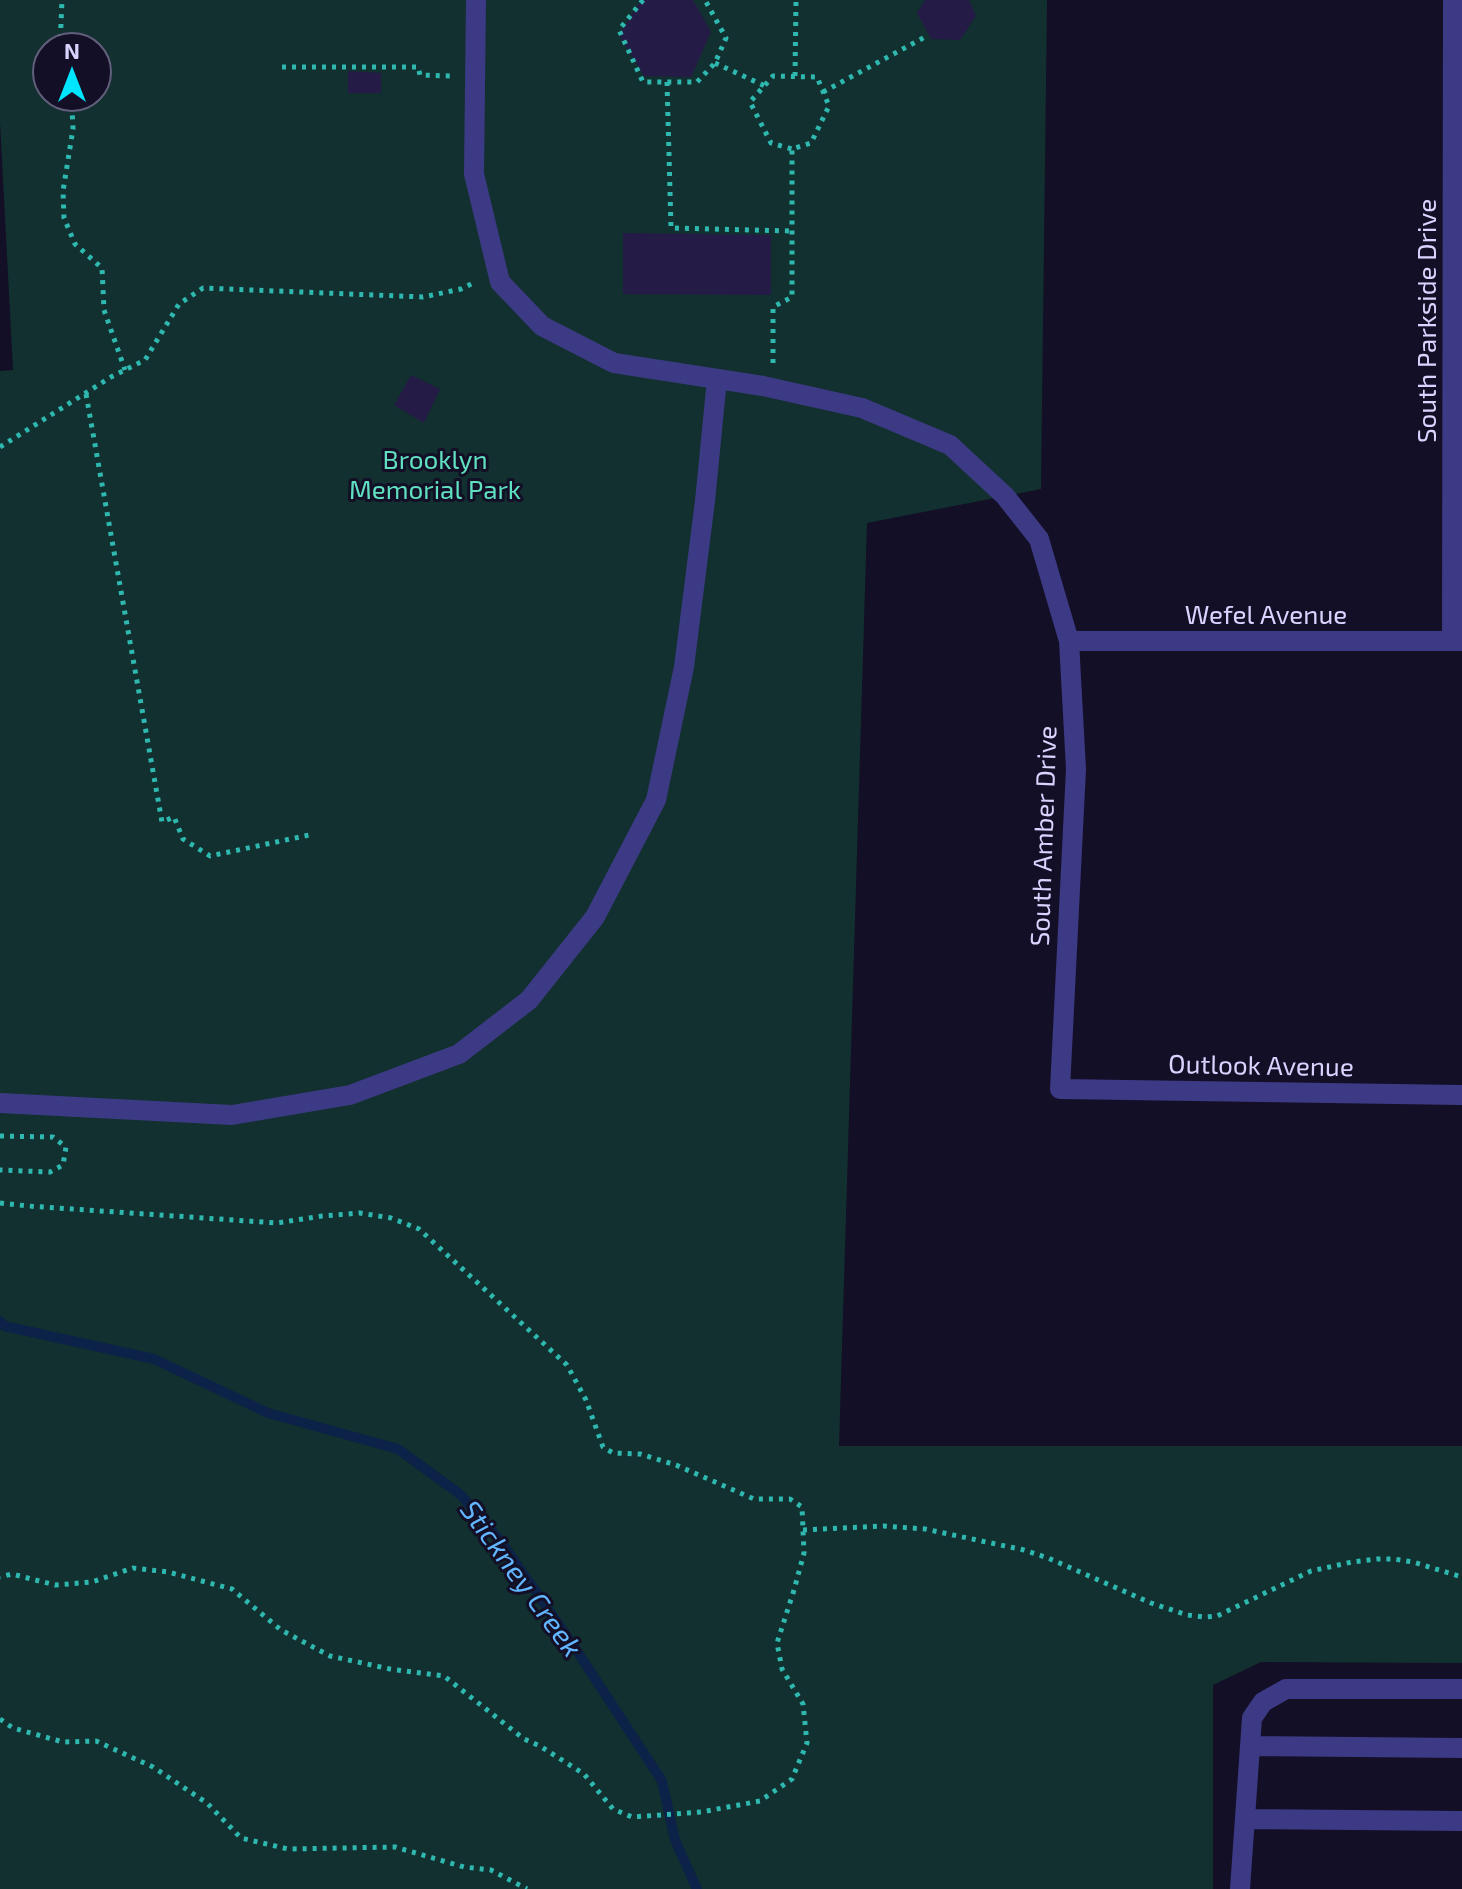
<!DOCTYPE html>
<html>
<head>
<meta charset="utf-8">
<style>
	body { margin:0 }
	#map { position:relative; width:1462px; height:1889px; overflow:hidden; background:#130f26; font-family:"Exo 2",sans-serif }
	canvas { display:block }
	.north { position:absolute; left:32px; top:32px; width:80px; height:80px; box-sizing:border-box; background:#130f26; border:2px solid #625e7d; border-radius:50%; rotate:0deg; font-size:22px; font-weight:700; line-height:32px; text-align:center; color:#d9d4ff }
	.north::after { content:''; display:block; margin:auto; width:28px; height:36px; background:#00e5ff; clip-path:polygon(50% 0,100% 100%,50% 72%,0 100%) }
</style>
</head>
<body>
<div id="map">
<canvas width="1462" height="1889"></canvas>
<div class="north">N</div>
</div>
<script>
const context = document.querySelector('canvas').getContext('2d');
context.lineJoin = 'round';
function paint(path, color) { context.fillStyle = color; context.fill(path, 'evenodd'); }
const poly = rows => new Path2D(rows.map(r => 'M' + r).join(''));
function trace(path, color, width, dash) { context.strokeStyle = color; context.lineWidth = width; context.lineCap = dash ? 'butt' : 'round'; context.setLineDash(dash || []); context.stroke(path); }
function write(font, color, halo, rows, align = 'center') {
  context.font = font + ' "Exo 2",sans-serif'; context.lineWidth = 6; context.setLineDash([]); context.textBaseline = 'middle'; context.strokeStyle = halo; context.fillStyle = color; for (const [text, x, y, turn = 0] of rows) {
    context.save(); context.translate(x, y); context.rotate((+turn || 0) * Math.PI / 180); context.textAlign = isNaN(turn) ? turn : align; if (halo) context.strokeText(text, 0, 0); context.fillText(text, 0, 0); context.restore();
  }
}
paint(poly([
	[0,0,1047,0,1041,489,867,523,839,1446,1462,1446,1462,1663,1261,1662,1213,1685,1213,1889,0,1889,0,371,13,370,0,122],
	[48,48,96,48,96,96,48,96]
]), '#12302f');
trace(poly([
	[0,1321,4,1326,154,1359,268,1413,398,1449,461,1495,502,1543,573,1645,662,1781,675,1840,697,1889]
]), '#0c2248', 10);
paint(poly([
	[641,0,693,0,711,32,691,77,644,76,619,35],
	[925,0,969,0,976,16,960,40,931,39,917,13],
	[348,71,381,73,381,93,348,93],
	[623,233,771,235,771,295,623,294],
	[411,375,440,389,424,423,394,405]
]), '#241b47');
trace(poly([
	[643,0,619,30,643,82,697,82,715,63,726,38,705,0],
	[60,48,62,0],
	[715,63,765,86],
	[282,67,418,67,420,75,450,76],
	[795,76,796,0],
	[667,82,671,228,792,231],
	[823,92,925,37],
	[68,96,72,108,73,129,63,191,64,218,75,244,102,268,104,310,125,370],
	[773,363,773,307,792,297,792,149,811,143,829,106,817,77,773,76,750,102,771,143,792,149],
	[86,394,162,822,174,817,183,839,210,856,314,834],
	[0,447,111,377,145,360,179,304,203,288,423,297,461,289,475,282],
	[0,1136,53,1137,66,1147,63,1165,50,1172,0,1170],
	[0,1203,28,1206,277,1223,322,1216,360,1213,391,1218,419,1229,567,1365,586,1400,603,1447,613,1453,640,1454,676,1465,754,1499,790,1499,802,1507,804,1553,794,1590,777,1643,782,1669,803,1704,807,1743,792,1779,760,1801,701,1812,632,1817,613,1809,584,1774,540,1746,524,1739,444,1676,390,1669,330,1656,281,1630,232,1589,168,1572,133,1568,92,1582,55,1585,12,1574,0,1577],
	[803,1530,884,1526,925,1529,1024,1550,1048,1558,1151,1603,1187,1615,1204,1617,1217,1616,1311,1571,1352,1562,1377,1559,1394,1559,1413,1562,1462,1577],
	[0,1719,13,1728,63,1742,96,1741,153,1767,207,1803,241,1838,288,1849,395,1847,464,1867,491,1870,527,1889]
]), '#2fb8b0', 5, [4, 6]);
trace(poly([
	[476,0,474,174,500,282,542,326,614,363,763,386,862,408,950,445,1005,496,1039,539,1069,641,1076,769,1060,1089,1462,1095],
	[1069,641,1462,641],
	[1452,641,1453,0],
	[0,1103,232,1115,350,1095,459,1054,529,1000,595,917,656,800,684,667,705,501,717,379],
	[1250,1746,1462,1748],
	[1245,1819,1462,1821],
	[1240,1889,1252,1718,1263,1702,1286,1689,1462,1689]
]), '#3d3a85', 20);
write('26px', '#d9d4ff', '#130f26', [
	["South Parkside Drive",1427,321,-90],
	["Wefel Avenue",1266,615],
	["South Amber Drive",1044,836,-88],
	["Outlook Avenue",1261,1066,1]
]);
write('26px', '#5fe0c0', '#130f26', [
	["Brooklyn",435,460],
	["Memorial Park",435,490]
]);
write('italic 28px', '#62b6ff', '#130f26', [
	["Stickney Creek",521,1579,54]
]);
</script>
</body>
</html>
